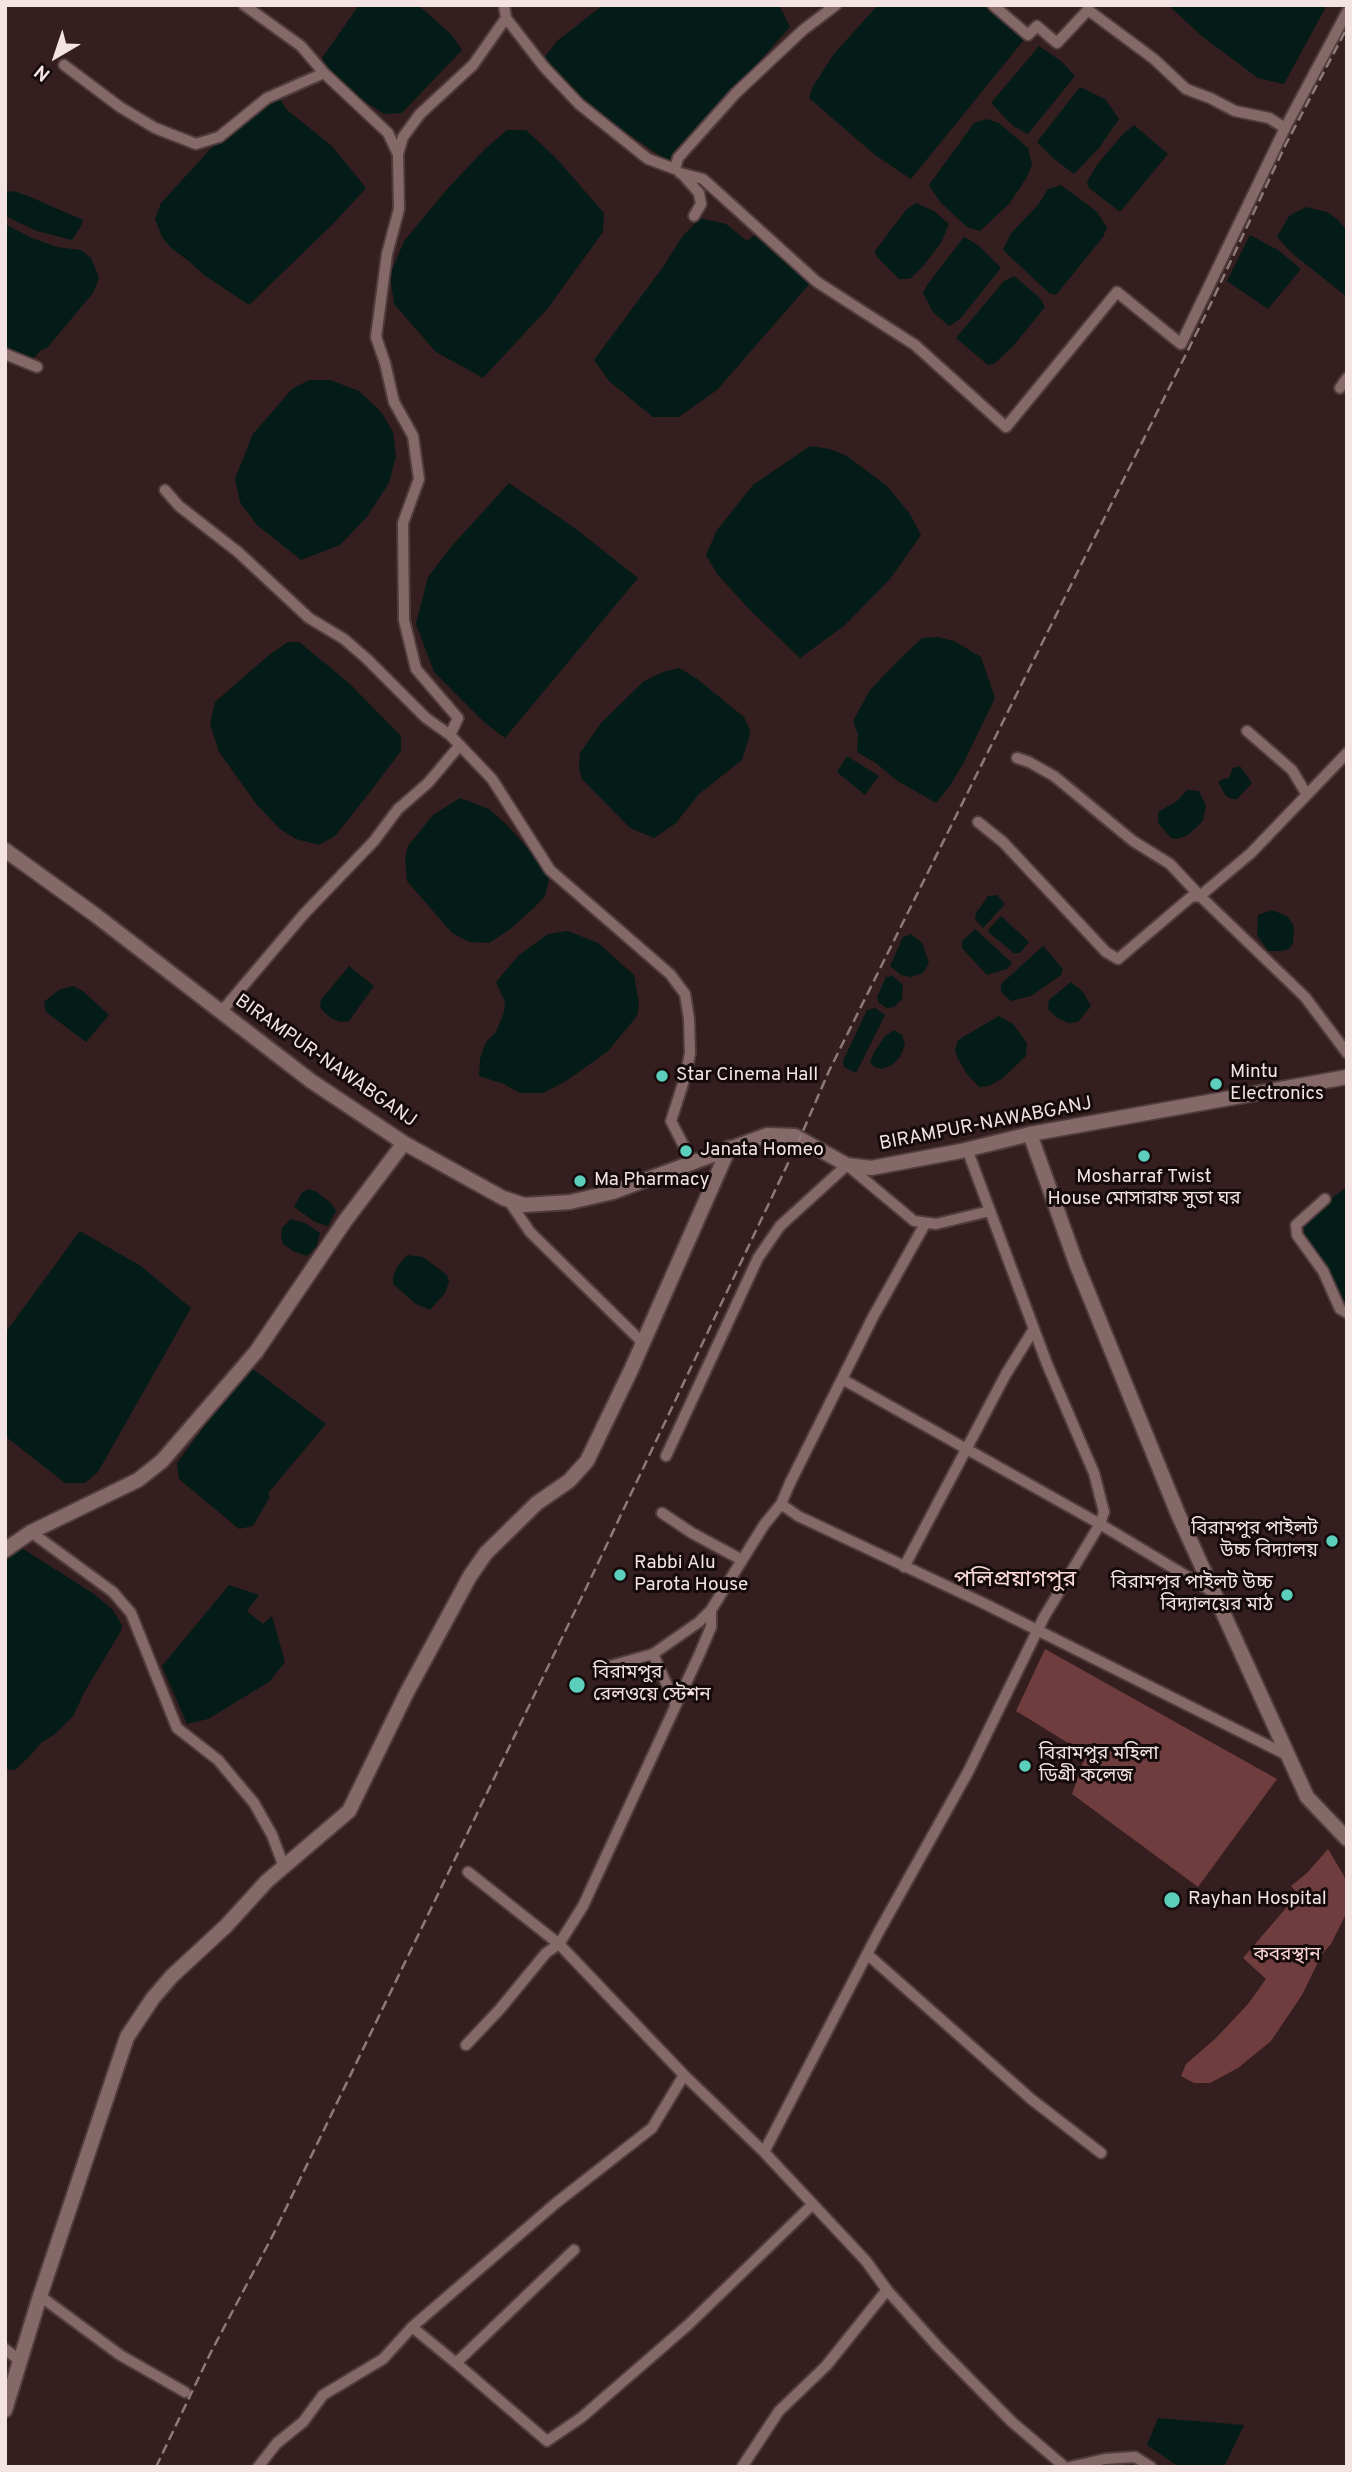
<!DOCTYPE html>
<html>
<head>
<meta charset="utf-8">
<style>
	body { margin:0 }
	#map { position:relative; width:1352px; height:2472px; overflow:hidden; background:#351e1f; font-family:Overpass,sans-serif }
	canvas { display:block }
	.frame { position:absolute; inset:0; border:7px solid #f3e3e3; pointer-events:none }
	.north { position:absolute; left:21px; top:21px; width:70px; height:70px; -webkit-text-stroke:5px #160b0b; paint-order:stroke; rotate:219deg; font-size:19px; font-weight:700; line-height:28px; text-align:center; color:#f3e3e3 }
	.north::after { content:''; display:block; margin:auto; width:24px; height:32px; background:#f3e3e3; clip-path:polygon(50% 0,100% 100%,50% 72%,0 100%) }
</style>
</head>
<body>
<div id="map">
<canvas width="1352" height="2472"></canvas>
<div class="frame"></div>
<div class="north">N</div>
</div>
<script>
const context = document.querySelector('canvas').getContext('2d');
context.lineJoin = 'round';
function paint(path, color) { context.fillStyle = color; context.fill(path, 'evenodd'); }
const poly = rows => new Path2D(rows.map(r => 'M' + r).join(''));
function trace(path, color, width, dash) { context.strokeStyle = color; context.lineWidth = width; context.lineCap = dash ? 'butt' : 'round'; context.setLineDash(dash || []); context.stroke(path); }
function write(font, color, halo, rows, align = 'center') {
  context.font = font + ' Overpass,"Noto Sans Bengali",sans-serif'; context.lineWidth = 6; context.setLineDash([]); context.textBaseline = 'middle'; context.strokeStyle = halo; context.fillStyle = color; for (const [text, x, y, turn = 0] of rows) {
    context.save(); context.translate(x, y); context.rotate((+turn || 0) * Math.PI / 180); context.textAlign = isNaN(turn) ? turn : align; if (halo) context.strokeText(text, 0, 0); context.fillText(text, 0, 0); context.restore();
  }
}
paint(poly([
	[1045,1649,1277,1779,1198,1887,1072,1794,1086,1754,1016,1711],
	[1328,1849,1344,1876,1347,1885,1346,1914,1331,1944,1322,1954,1302,1995,1271,2041,1238,2068,1210,2083,1194,2083,1181,2076,1186,2064,1216,2038,1248,2004,1266,1979,1243,1958,1298,1894,1291,1886,1307,1873]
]), '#6f3d3e');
paint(poly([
	[359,5,418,5,451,34,462,50,402,113,384,114,348,90,331,75,322,58],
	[603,5,779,5,790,27,669,162,592,109,553,72,544,58,557,41],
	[878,5,988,5,1018,32,1023,41,911,179,875,155,809,98,812,88,833,55],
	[1168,5,1327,5,1284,84,1258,78,1203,37],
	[1039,46,1061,61,1075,76,1028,134,1013,126,991,103],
	[1080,87,1105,99,1119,119,1099,148,1074,174,1054,159,1037,142],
	[280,99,287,110,332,146,366,188,334,223,249,305,204,275,190,262,171,248,162,237,155,219,161,203,216,143,267,105],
	[987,119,999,123,1028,148,1032,165,1027,177,1009,204,980,231,967,227,940,202,929,185,974,123],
	[1134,125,1168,154,1120,212,1089,188,1087,182,1096,166,1123,134],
	[507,130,526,130,557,159,604,213,603,232,548,308,483,378,436,352,394,304,390,275,404,241,449,187,485,149],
	[1061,185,1096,211,1107,227,1103,237,1056,295,1049,293,1003,250,1011,233,1038,205,1048,189],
	[5,191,17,192,35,199,83,220,81,226,72,240,37,231,5,216],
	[916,203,934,211,949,224,941,243,924,265,910,279,899,279,876,256,875,251,906,210],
	[1306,207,1327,212,1337,219,1347,230,1347,297,1293,254,1277,237,1289,216],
	[700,218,726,224,747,241,756,234,812,281,717,390,679,417,653,417,609,381,594,360,663,267,682,237],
	[5,224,32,238,57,247,81,250,91,258,99,278,93,293,47,348,41,350,35,357,27,359,5,350],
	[1250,235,1278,250,1301,269,1268,309,1227,281],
	[964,237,978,245,1001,268,960,319,949,326,933,312,923,293,927,285],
	[1014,276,1040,298,1045,307,1014,345,994,364,988,365,956,338,1004,281],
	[309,380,330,380,359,391,382,413,393,432,396,456,389,483,366,518,340,545,301,560,257,525,240,502,235,479,253,434,292,389],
	[810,446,830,449,847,456,887,486,910,514,921,535,890,579,844,626,800,658,750,610,717,574,706,555,717,530,753,485],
	[509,483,576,529,638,578,505,738,485,723,434,672,416,624,428,577,451,547],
	[937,637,954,641,981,657,995,698,963,764,949,787,936,803,896,780,876,763,857,752,858,734,853,721,870,690,898,661,922,638],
	[288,642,299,642,321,660,349,683,401,736,401,751,370,792,335,836,319,845,296,839,280,829,257,805,219,752,210,724,215,702,269,655],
	[679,668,696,678,744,717,749,728,750,735,742,760,699,794,676,823,654,838,630,828,582,779,579,768,580,753,601,723,644,681,663,672],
	[847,756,879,776,865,795,837,772],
	[1240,766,1252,783,1237,799,1232,799,1226,796,1218,782,1223,779,1229,778,1233,768],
	[1187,790,1199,791,1206,806,1203,821,1188,835,1178,839,1171,838,1158,823,1158,812,1177,801],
	[460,798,489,809,506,824,540,862,549,879,545,896,534,908,509,930,489,943,469,942,452,933,407,881,405,859,408,846,433,815],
	[997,895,1005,904,983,928,975,919,976,913,988,896],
	[1272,910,1287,916,1293,924,1294,931,1293,943,1289,949,1282,951,1268,951,1257,935,1258,915],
	[1001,916,1029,942,1020,953,1014,953,988,932,989,929],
	[975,929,1012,963,1007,969,987,975,962,948,962,941],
	[568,931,598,943,634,975,639,1004,637,1016,608,1051,566,1081,543,1093,520,1093,504,1084,479,1076,480,1059,486,1042,496,1032,504,1012,505,1002,496,982,519,955,548,934],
	[911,934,922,943,929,963,923,973,911,977,901,975,890,966,903,937],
	[1043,946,1063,969,1061,975,1031,996,1011,1001,1001,992,1001,984],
	[349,966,374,986,349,1021,340,1022,331,1018,324,1012,320,1007,321,1000],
	[893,976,903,985,902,999,894,1007,887,1008,879,1003,877,997,886,977],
	[1071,982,1083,992,1091,1006,1078,1022,1068,1023,1056,1017,1048,1009,1049,1000],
	[73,986,83,991,109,1015,86,1042,46,1012,44,1005,45,1001,59,990],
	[875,1008,885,1015,856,1073,844,1067,843,1061,867,1010],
	[999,1016,1013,1024,1027,1043,1026,1056,1003,1078,989,1086,979,1087,967,1074,958,1059,955,1050,958,1040],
	[894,1030,902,1035,905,1045,900,1057,892,1065,882,1069,874,1067,870,1062,873,1054,885,1036],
	[1347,1187,1347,1309,1346,1310,1298,1229,1311,1213],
	[309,1189,317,1192,332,1204,336,1211,328,1226,315,1222,294,1207,302,1192],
	[291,1219,305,1223,320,1233,317,1246,307,1256,293,1251,283,1244,281,1238,282,1228],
	[80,1231,141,1266,191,1308,98,1472,85,1483,65,1483,5,1436,5,1333],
	[407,1255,423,1257,447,1275,449,1282,445,1293,430,1310,416,1304,393,1284,393,1277,397,1267],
	[249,1366,326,1424,269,1492,269,1498,253,1526,239,1529,179,1479,177,1463],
	[20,1547,94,1594,113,1610,122,1625,121,1631,85,1691,73,1716,55,1734,41,1743,30,1756,15,1770,5,1769,5,1558],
	[229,1585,259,1595,247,1611,263,1624,272,1616,285,1662,269,1682,208,1719,187,1724,162,1666],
	[1158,2418,1244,2425,1224,2467,1179,2467,1147,2445]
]), '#041c18');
const street = poly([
	[244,5,301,46,324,73],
	[504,5,506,18,544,67,579,104,648,159,675,169,678,158,736,93,803,30,836,5],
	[993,5,1028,35,1037,26,1057,43,1088,10,1154,59,1186,89,1210,98,1235,111,1269,118,1285,128],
	[64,65,120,107,155,128,196,144,219,137,267,98,324,73,388,133,398,154,399,209,387,254,376,337,385,363,394,402,413,436,419,479,403,523,404,620,416,669,458,718,450,735],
	[398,154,403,137,420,114,473,65,506,18],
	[680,173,703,179,817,282,915,345,1006,427,1117,292,1181,344,1285,128,1347,12],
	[683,175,699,193,701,204,694,216],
	[5,354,37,367],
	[1340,388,1347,378],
	[165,490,179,506,238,552,309,618,344,639,367,659,426,718,450,735,492,779,550,870,670,974,685,994,689,1019,690,1053,686,1074,671,1121,692,1162],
	[1247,731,1292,770,1304,790,1309,793],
	[1347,753,1251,853,1200,896,1305,997,1347,1053],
	[1017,758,1029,762,1054,776,1133,841,1170,864,1200,896],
	[978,822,1003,842,1106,952,1118,959,1191,897,1200,896],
	[221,1012,304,914,374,841,398,809,428,783,460,745],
	[1325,1199,1296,1225,1297,1235,1323,1271,1340,1309,1347,1313],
	[509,1201,530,1232,643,1343],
	[842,1379,1100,1524,1213,1592],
	[666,1456,758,1258,780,1226,847,1165,914,1221,936,1224,990,1211],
	[781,1504,798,1516,983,1603,1289,1756],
	[662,1513,692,1533,742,1560],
	[31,1532,113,1592,131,1613,177,1728,218,1760,254,1803,272,1835,284,1867],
	[904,1567,1006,1374,1034,1329],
	[653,1654,675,1703],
	[610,1666,653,1654,699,1622,711,1610,764,1525,781,1504,790,1483,873,1317,925,1224],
	[468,1872,559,1944,684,2075,764,2152,866,2261,887,2290,938,2347,1012,2422,1065,2467],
	[867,1954,1031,2099,1101,2153],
	[466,2045,500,2009,546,1953,559,1944,583,1906,700,1653,711,1627,711,1610],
	[764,2152,877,1935,968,1772,1044,1617,1100,1524,1104,1512,1094,1473,1047,1364,967,1149],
	[40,2296,120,2355,185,2392],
	[412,2327,556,2203,652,2128,684,2075],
	[5,2349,19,2360],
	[456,2363,547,2441,582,2417,688,2325,813,2204],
	[258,2467,277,2443,303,2422,323,2395,383,2359,412,2327,456,2363,574,2250],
	[742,2467,779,2411,826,2366,887,2290],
	[1070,2467,1105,2459,1135,2457,1151,2467]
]);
const secondary = poly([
	[5,850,94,914,311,1081,404,1143,503,1198,524,1205,570,1202,613,1192,767,1135,795,1136,847,1165,871,1168,961,1151,1030,1134,1347,1077],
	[1030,1134,1076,1263,1178,1514,1307,1797,1347,1839],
	[5,1550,31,1532,138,1480,162,1461,256,1352,345,1221,404,1143],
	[5,2410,40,2296,127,2037,153,1998,172,1976,226,1926,267,1881,349,1811,406,1694,470,1576,486,1553,537,1503,569,1481,587,1461,631,1370,729,1148]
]);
trace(street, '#503c3d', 14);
trace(secondary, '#503c3d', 18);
trace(street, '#856969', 10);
trace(secondary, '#856969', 14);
trace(poly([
	[156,2467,211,2352,274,2233,590,1580,800,1138,829,1071,1204,318,1286,144,1347,28]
]), '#8d797a', 2.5, [10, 5]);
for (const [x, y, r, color] of [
	[662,1076,7,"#5bcebc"],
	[1216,1084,7,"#5bcebc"],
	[686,1151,7,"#5bcebc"],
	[1144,1156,7,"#5bcebc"],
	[580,1181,7,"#5bcebc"],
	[1332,1541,7,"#5bcebc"],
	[620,1575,7,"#5bcebc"],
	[1287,1595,7,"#5bcebc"],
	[577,1685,9,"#5bcebc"],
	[1025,1766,7,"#5bcebc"],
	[1172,1900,9,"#5bcebc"]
]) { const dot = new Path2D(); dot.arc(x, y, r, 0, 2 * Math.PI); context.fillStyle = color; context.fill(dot); trace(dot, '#160b0b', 2.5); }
write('19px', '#f3e3e3', '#160b0b', [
	["BIRAMPUR-NAWABGANJ",325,1062,35],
	["BIRAMPUR-NAWABGANJ",986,1125,-11]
]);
write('19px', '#f3e3e3', '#160b0b', [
	["Mintu",1230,1073],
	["Electronics",1230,1095],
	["Star Cinema Hall",676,1076],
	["Janata Homeo",700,1151],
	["Mosharraf Twist",1144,1178,"center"],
	["House মোসারাফ সুতা ঘর",1144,1200,"center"],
	["Ma Pharmacy",594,1181],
	["বিরামপুর পাইলট",1318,1530,"right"],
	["উচ্চ বিদ্যালয়",1318,1552,"right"],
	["Rabbi Alu",634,1564],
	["Parota House",634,1586],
	["বিরামপুর পাইলট উচ্চ",1273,1584,"right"],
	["বিদ্যালয়ের মাঠ",1273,1606,"right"],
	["বিরামপুর",593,1674],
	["রেলওয়ে স্টেশন",593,1696],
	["বিরামপুর মহিলা",1039,1755],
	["ডিগ্রী কলেজ",1039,1777],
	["Rayhan Hospital",1188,1900]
], 'left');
write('19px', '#fdd7d6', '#160b0b', [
	["কবরস্থান",1287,1956]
]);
write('23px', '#fad9d9', '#160b0b', [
	["পলিপ্রয়াগপুর",1015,1581]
]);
</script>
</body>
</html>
